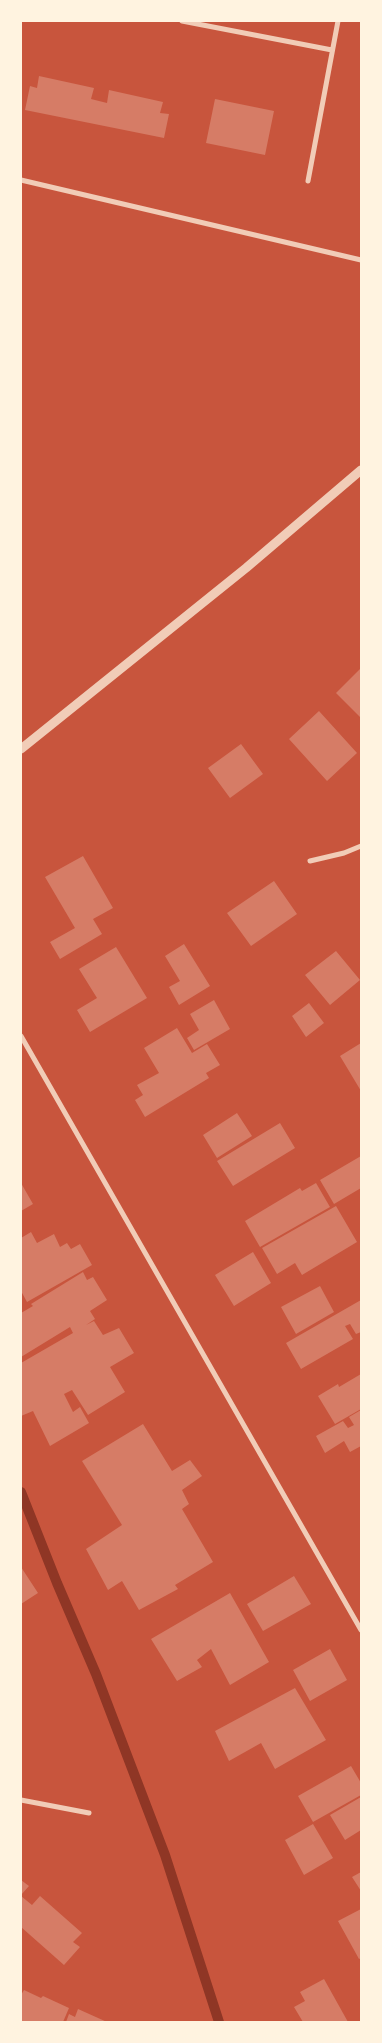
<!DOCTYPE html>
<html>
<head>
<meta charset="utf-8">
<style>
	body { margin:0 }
	#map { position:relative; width:382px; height:2043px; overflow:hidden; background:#c8553d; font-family:Karla,sans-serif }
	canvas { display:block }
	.frame { position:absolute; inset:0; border:22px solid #fff3e0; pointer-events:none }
</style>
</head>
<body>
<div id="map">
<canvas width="382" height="2043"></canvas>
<div class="frame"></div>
</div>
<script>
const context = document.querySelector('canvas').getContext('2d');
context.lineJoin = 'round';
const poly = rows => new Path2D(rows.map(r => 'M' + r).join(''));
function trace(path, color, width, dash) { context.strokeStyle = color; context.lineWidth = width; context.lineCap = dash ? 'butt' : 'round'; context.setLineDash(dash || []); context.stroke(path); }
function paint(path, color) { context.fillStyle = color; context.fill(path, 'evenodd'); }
trace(poly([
	[21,1492,57,1583,96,1674,165,1855,219,2022]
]), '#8f3625', 10);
paint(poly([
	[39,76,94,88,91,99,107,103,109,90,163,102,160,113,169,114,164,138,25,110,30,86,37,88],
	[215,99,274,111,265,155,206,143],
	[361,668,361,718,336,693],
	[319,711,357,753,327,781,289,739],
	[241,744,263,774,230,798,208,768],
	[83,856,113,908,93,919,102,934,60,959,50,942,75,928,45,877],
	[274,881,297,914,251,946,227,913],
	[184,944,210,986,179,1005,169,987,180,981,165,956],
	[116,947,147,998,90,1032,77,1010,97,998,79,969],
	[336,951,360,980,330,1005,305,975],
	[214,1000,230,1029,194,1050,187,1038,199,1030,190,1014],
	[309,1003,324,1023,306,1037,292,1016],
	[177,1028,192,1053,207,1044,220,1065,206,1073,209,1078,145,1117,135,1100,143,1095,137,1085,159,1073,144,1048],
	[361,1043,361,1091,340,1056],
	[237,1113,252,1136,217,1158,203,1135],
	[280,1123,295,1148,233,1186,217,1161],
	[361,1156,361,1188,334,1204,320,1180],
	[21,1183,33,1204,21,1211],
	[316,1183,330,1207,260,1247,245,1221,300,1188,302,1191],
	[336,1206,357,1242,302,1275,295,1263,277,1274,262,1248],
	[31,1232,37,1243,54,1234,60,1247,67,1243,71,1249,80,1244,92,1265,27,1302,21,1291,21,1238],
	[253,1252,271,1283,234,1306,215,1275],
	[83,1272,87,1280,93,1277,107,1300,90,1311,95,1319,86,1325,94,1321,103,1335,119,1328,134,1353,110,1367,125,1392,88,1415,72,1390,64,1394,73,1412,80,1407,89,1423,50,1446,33,1411,21,1416,21,1363,73,1333,70,1327,21,1357,21,1313,33,1306,31,1304],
	[320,1286,334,1312,296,1334,281,1307],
	[361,1300,361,1332,356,1334,350,1324,345,1326,353,1339,301,1369,286,1343],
	[361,1374,361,1409,335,1424,318,1396,338,1384,339,1387],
	[361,1410,361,1446,350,1452,344,1441,325,1453,316,1436,343,1421,348,1428,354,1425,349,1417],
	[143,1424,172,1471,190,1460,202,1476,182,1490,189,1504,182,1509,213,1562,175,1585,178,1589,139,1610,122,1581,108,1590,86,1549,122,1525,82,1461],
	[21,1567,38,1593,21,1604],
	[294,1576,311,1604,263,1631,247,1604],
	[230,1593,269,1662,230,1685,211,1649,197,1660,202,1667,177,1681,151,1639],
	[330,1649,347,1680,310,1701,293,1670],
	[295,1688,326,1740,275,1769,261,1743,229,1761,215,1731],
	[351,1766,361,1783,361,1795,313,1822,298,1796],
	[361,1797,361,1830,345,1840,330,1815],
	[313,1824,333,1858,304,1875,285,1840],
	[361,1872,361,1891,352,1877],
	[21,1880,29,1886,21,1895],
	[21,1896,32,1905,40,1896,82,1933,73,1942,80,1947,64,1965,21,1927],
	[361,1909,361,1958,359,1959,338,1921],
	[324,1979,348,2022,303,2022,294,2007,305,2001,300,1992],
	[24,1990,41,1998,43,1996,69,2008,63,2022,21,2022,21,1995],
	[78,2009,107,2022,66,2022,69,2014,75,2017]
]), '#d67c66');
trace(poly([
	[182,21,332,50],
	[21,180,361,260],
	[308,181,338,21],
	[310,861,344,853,361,846],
	[21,1036,361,1630],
	[21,1800,89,1813]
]), '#f1ccb7', 5);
trace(poly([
	[21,749,246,568,361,470]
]), '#f1ccb7', 9);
</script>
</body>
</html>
